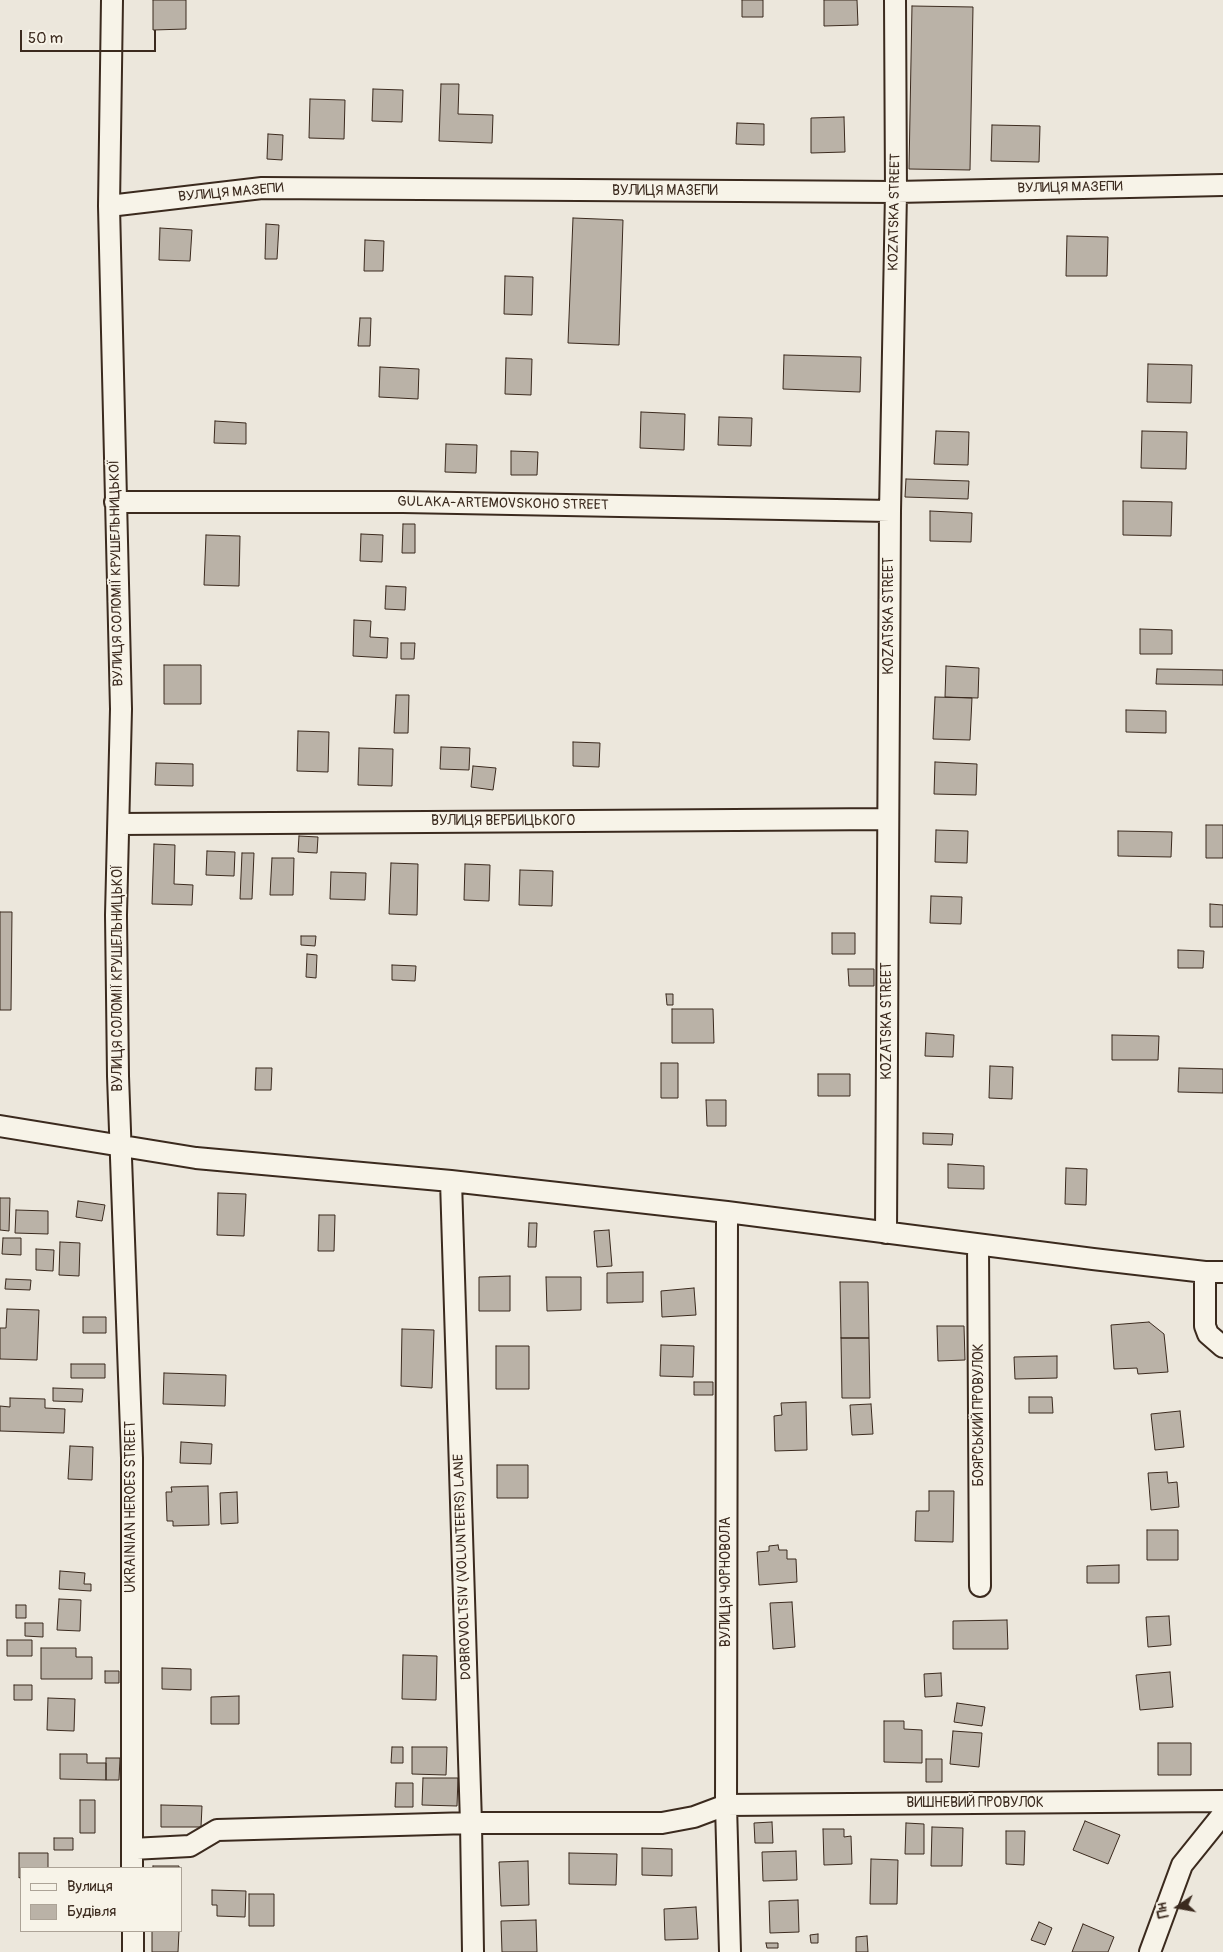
<!DOCTYPE html>
<html>
<head>
<meta charset="utf-8">
<style>
	body { margin:0 }
	#map { position:relative; width:1223px; height:1952px; overflow:hidden; background:#ece7dc; font-family:Pangolin,sans-serif }
	canvas { display:block }
	.legend { position:absolute; left:20px; top:1867px; width:162px; height:65px; box-sizing:border-box; background:#f7f3e8; border:1px solid #aca397; margin:0; padding:6px 9px; list-style:none; font-size:15px; color:#3b2a1e }
	.legend li { display:flex; align-items:center; gap:10px; height:25px }
	.legend b { width:25px; border:1px solid #aca397 }
	.north { position:absolute; left:1153px; top:1882px; width:50px; height:50px; -webkit-text-stroke:4px #f7f3e8; paint-order:stroke; rotate:258deg; font-size:14px; font-weight:700; line-height:20px; text-align:center; color:#3b2a1e }
	.north::after { content:''; display:block; margin:auto; width:18px; height:22px; background:#3b2a1e; clip-path:polygon(50% 0,100% 100%,50% 72%,0 100%) }
	.scale { position:absolute; left:20px; top:30px; width:136px; height:22px; box-sizing:border-box; border:2px solid #3b2a1e; border-top:0; padding-left:6px; font-size:15px; line-height:18px; white-space:nowrap; color:#3b2a1e; -webkit-text-stroke:4px #f7f3e8; paint-order:stroke }
</style>
</head>
<body>
<div id="map">
<canvas width="1223" height="1952"></canvas>
<ul class="legend">
<li><b style="height:6px;background:#f7f3e8"></b>Вулиця</li>
<li><b style="height:14px;background:#bab2a7"></b>Будівля</li>
</ul>
<div class="north">Пн</div>
<div class="scale">50 m</div>
</div>
<script>
const context = document.querySelector('canvas').getContext('2d');
context.lineJoin = 'round';
function paint(path, color) { context.fillStyle = color; context.fill(path, 'evenodd'); }
const poly = rows => new Path2D(rows.map(r => 'M' + r).join(''));
function trace(path, color, width, dash) { context.strokeStyle = color; context.lineWidth = width; context.lineCap = dash ? 'butt' : 'round'; context.setLineDash(dash || []); context.stroke(path); }
function write(font, color, halo, rows, align = 'center') {
  context.font = font + ' Pangolin,sans-serif'; context.lineWidth = 4; context.setLineDash([]); context.textBaseline = 'middle'; context.strokeStyle = halo; context.fillStyle = color; for (const [text, x, y, turn = 0] of rows) {
    context.save(); context.translate(x, y); context.rotate((+turn || 0) * Math.PI / 180); context.textAlign = isNaN(turn) ? turn : align; if (halo) context.strokeText(text, 0, 0); context.fillText(text, 0, 0); context.restore();
  }
}
const building = poly([
	[153,0,186,0,186,29,153,30,153,0],
	[742,0,763,0,763,17,742,17,742,0],
	[824,0,857,0,858,25,824,26,824,0],
	[912,6,973,7,970,170,909,169,912,6],
	[441,84,459,84,458,114,493,115,492,143,439,141,441,84],
	[373,89,403,90,402,122,372,121,373,89],
	[310,99,345,100,344,139,309,138,310,99],
	[844,117,845,152,811,153,811,118,844,117],
	[737,123,764,124,764,145,736,144,737,123],
	[992,125,1040,126,1039,162,991,161,992,125],
	[268,134,283,135,282,160,267,159,268,134],
	[573,218,623,220,619,345,568,343,573,218],
	[266,224,279,225,277,259,265,259,266,224],
	[160,228,192,230,190,261,159,260,160,228],
	[1067,236,1108,237,1107,276,1066,276,1067,236],
	[365,240,384,241,383,271,364,271,365,240],
	[505,276,533,277,532,315,504,314,505,276],
	[360,318,371,318,370,346,358,346,360,318],
	[784,355,861,357,860,392,783,389,784,355],
	[506,358,532,359,531,395,505,394,506,358],
	[1148,364,1192,365,1191,403,1147,402,1148,364],
	[380,367,419,369,418,399,379,397,380,367],
	[641,412,685,414,684,450,640,448,641,412],
	[719,417,752,418,751,446,718,445,719,417],
	[215,421,246,423,246,444,214,443,215,421],
	[936,431,969,432,968,465,934,464,936,431],
	[1142,431,1187,432,1186,469,1141,468,1142,431],
	[446,444,477,445,476,473,445,472,446,444],
	[511,451,538,452,537,475,511,475,511,451],
	[906,479,969,481,968,499,905,497,906,479],
	[1123,501,1172,502,1171,536,1123,535,1123,501],
	[930,511,972,513,971,542,930,541,930,511],
	[403,524,415,524,415,553,402,553,403,524],
	[361,534,383,535,382,562,360,561,361,534],
	[206,535,240,536,239,586,204,585,206,535],
	[386,586,406,587,405,610,385,609,386,586],
	[354,620,371,621,370,637,388,638,387,658,353,656,354,620],
	[1140,629,1172,630,1172,654,1140,654,1140,629],
	[401,643,415,643,414,659,401,659,401,643],
	[164,665,201,665,201,704,164,704,164,665],
	[946,666,979,668,978,698,945,697,946,666],
	[1157,669,1223,670,1223,685,1156,684,1157,669],
	[396,695,409,695,408,733,394,733,396,695],
	[935,697,972,698,970,740,933,739,935,697],
	[1126,710,1166,711,1166,733,1126,732,1126,710],
	[298,731,329,732,328,772,297,771,298,731],
	[573,742,600,743,599,767,573,766,573,742],
	[441,747,470,748,469,770,440,769,441,747],
	[359,748,393,749,392,786,358,785,359,748],
	[935,762,977,764,976,795,934,794,935,762],
	[156,763,193,764,193,786,155,785,156,763],
	[473,766,496,768,493,790,471,787,473,766],
	[1206,825,1223,825,1223,858,1206,858,1206,825],
	[936,830,968,831,967,863,935,862,936,830],
	[1118,831,1172,832,1171,857,1118,856,1118,831],
	[299,836,318,837,317,853,298,852,299,836],
	[154,844,175,845,174,884,193,885,192,905,152,904,154,844],
	[207,851,235,852,234,876,206,875,207,851],
	[242,853,254,853,252,899,240,899,242,853],
	[272,858,294,858,293,895,270,895,272,858],
	[391,863,418,864,417,915,389,914,391,863],
	[465,864,490,865,489,901,464,900,465,864],
	[520,870,553,871,552,906,519,905,520,870],
	[331,872,366,873,365,900,330,899,331,872],
	[931,896,962,897,961,924,930,923,931,896],
	[1210,904,1223,905,1223,927,1210,927,1210,904],
	[0,912,12,912,11,1010,0,1010,0,912],
	[832,933,855,933,855,954,832,954,832,933],
	[301,936,316,936,315,946,301,945,301,936],
	[1178,950,1204,951,1203,968,1178,968,1178,950],
	[307,954,317,955,316,978,306,977,307,954],
	[392,965,416,966,415,981,392,980,392,965],
	[848,969,874,969,874,986,849,986,848,969],
	[666,994,673,994,673,1005,667,1005,666,994],
	[672,1009,713,1009,714,1043,672,1043,672,1009],
	[926,1033,954,1035,953,1057,925,1056,926,1033],
	[1112,1035,1159,1036,1158,1060,1112,1060,1112,1035],
	[661,1063,678,1063,678,1098,661,1098,661,1063],
	[990,1066,1013,1067,1012,1099,989,1098,990,1066],
	[256,1068,272,1068,271,1090,255,1090,256,1068],
	[1179,1068,1223,1069,1223,1093,1178,1092,1179,1068],
	[818,1074,850,1074,850,1096,818,1096,818,1074],
	[706,1100,726,1100,726,1126,707,1126,706,1100],
	[923,1133,953,1134,952,1145,923,1144,923,1133],
	[948,1164,984,1166,984,1189,948,1188,948,1164],
	[1066,1168,1087,1169,1086,1205,1065,1204,1066,1168],
	[218,1193,246,1194,244,1236,217,1235,218,1193],
	[0,1198,10,1198,9,1231,0,1230,0,1198],
	[78,1201,105,1205,102,1221,76,1217,78,1201],
	[16,1210,48,1211,48,1234,15,1233,16,1210],
	[319,1215,335,1215,334,1251,318,1251,319,1215],
	[529,1223,537,1223,536,1247,528,1247,529,1223],
	[609,1230,612,1266,597,1267,594,1231,609,1230],
	[3,1238,21,1238,21,1255,2,1254,3,1238],
	[60,1242,80,1243,79,1276,59,1275,60,1242],
	[36,1249,54,1250,53,1271,36,1270,36,1249],
	[643,1272,643,1302,607,1303,607,1273,643,1272],
	[510,1276,510,1311,479,1311,479,1277,510,1276],
	[546,1277,581,1277,581,1310,547,1311,546,1277],
	[6,1279,31,1280,30,1290,5,1289,6,1279],
	[840,1282,868,1282,869,1338,841,1338,840,1282],
	[694,1288,696,1315,662,1317,661,1291,694,1288],
	[7,1309,39,1310,37,1360,0,1359,0,1328,6,1328,7,1309],
	[83,1317,106,1317,106,1333,83,1333,83,1317],
	[1149,1322,1164,1334,1168,1372,1138,1374,1137,1368,1114,1369,1111,1325,1149,1322],
	[937,1326,964,1326,965,1360,938,1361,937,1326],
	[402,1329,434,1330,432,1388,401,1386,402,1329],
	[841,1338,869,1338,870,1398,842,1398,841,1338],
	[661,1345,694,1346,693,1377,660,1376,661,1345],
	[496,1346,529,1346,529,1389,496,1389,496,1346],
	[1057,1356,1057,1378,1015,1379,1014,1357,1057,1356],
	[71,1364,105,1364,105,1378,71,1378,71,1364],
	[164,1373,226,1375,225,1406,163,1404,164,1373],
	[694,1382,713,1382,713,1395,694,1395,694,1382],
	[53,1388,83,1389,82,1402,53,1401,53,1388],
	[1029,1397,1052,1397,1053,1413,1029,1413,1029,1397],
	[10,1398,45,1399,45,1408,65,1409,64,1433,0,1431,0,1406,10,1407,10,1398],
	[806,1402,807,1450,775,1451,774,1416,782,1415,781,1403,806,1402],
	[871,1404,873,1434,852,1435,850,1405,871,1404],
	[1180,1411,1184,1447,1155,1450,1151,1414,1180,1411],
	[181,1442,212,1444,211,1464,180,1463,181,1442],
	[70,1446,93,1447,92,1480,68,1479,70,1446],
	[497,1465,528,1465,528,1498,497,1498,497,1465],
	[1167,1472,1168,1483,1177,1482,1179,1507,1151,1510,1148,1473,1167,1472],
	[208,1486,209,1525,173,1526,173,1521,167,1521,166,1492,172,1492,171,1487,208,1486],
	[929,1491,954,1491,953,1542,915,1541,916,1511,929,1511,929,1491],
	[237,1492,238,1523,221,1524,220,1493,237,1492],
	[1147,1530,1178,1530,1178,1560,1147,1560,1147,1530],
	[778,1545,779,1550,787,1550,787,1559,796,1559,797,1582,759,1585,757,1552,769,1551,769,1546,778,1545],
	[1119,1565,1119,1583,1087,1583,1087,1566,1119,1565],
	[60,1571,85,1573,84,1584,91,1584,91,1591,59,1589,60,1571],
	[59,1599,81,1600,80,1631,57,1630,59,1599],
	[792,1602,795,1647,773,1649,770,1603,792,1602],
	[16,1605,26,1605,26,1618,16,1618,16,1605],
	[1169,1616,1171,1645,1148,1647,1146,1617,1169,1616],
	[1007,1620,1008,1649,953,1649,953,1621,1007,1620],
	[25,1623,43,1623,43,1637,25,1636,25,1623],
	[7,1640,32,1640,32,1656,7,1656,7,1640],
	[41,1648,76,1648,76,1657,92,1657,92,1679,41,1679,41,1648],
	[403,1655,437,1656,436,1700,402,1699,403,1655],
	[162,1668,191,1669,191,1690,162,1689,162,1668],
	[105,1671,119,1671,119,1683,105,1683,105,1671],
	[1170,1672,1173,1707,1140,1710,1136,1675,1170,1672],
	[941,1673,942,1696,925,1697,924,1674,941,1673],
	[14,1685,32,1685,32,1700,14,1700,14,1685],
	[239,1696,239,1724,211,1724,211,1697,239,1696],
	[48,1698,75,1699,74,1731,47,1730,48,1698],
	[957,1703,985,1707,982,1726,954,1722,957,1703],
	[884,1721,904,1721,904,1729,922,1730,922,1763,884,1762,884,1721],
	[953,1731,982,1733,979,1767,950,1764,953,1731],
	[1158,1743,1191,1743,1191,1775,1158,1775,1158,1743],
	[392,1747,403,1747,403,1763,391,1763,392,1747],
	[412,1747,447,1747,446,1775,412,1774,412,1747],
	[60,1754,87,1754,87,1763,106,1763,106,1780,60,1779,60,1754],
	[106,1758,120,1758,119,1780,106,1780,106,1758],
	[926,1759,942,1759,942,1782,926,1782,926,1759],
	[423,1778,458,1778,457,1806,422,1805,423,1778],
	[396,1783,413,1783,413,1807,395,1807,396,1783],
	[80,1800,95,1800,95,1833,80,1833,80,1800],
	[161,1805,202,1806,201,1827,161,1827,161,1805],
	[1085,1821,1120,1835,1108,1864,1073,1850,1085,1821],
	[772,1822,773,1843,755,1843,754,1823,772,1822],
	[906,1823,924,1824,924,1854,905,1854,906,1823],
	[932,1827,963,1828,962,1866,931,1866,932,1827],
	[823,1829,844,1829,844,1837,851,1836,852,1864,824,1865,823,1829],
	[1006,1831,1025,1831,1024,1865,1006,1864,1006,1831],
	[54,1838,73,1838,73,1850,54,1850,54,1838],
	[642,1848,672,1849,672,1876,642,1875,642,1848],
	[796,1851,797,1880,763,1881,762,1852,796,1851],
	[19,1853,48,1853,48,1868,21,1868,21,1877,19,1878,19,1853],
	[569,1853,617,1854,616,1885,569,1884,569,1853],
	[871,1859,898,1860,897,1904,870,1904,871,1859],
	[528,1861,529,1905,501,1906,499,1862,528,1861],
	[153,1866,179,1866,179,1868,153,1868,153,1866],
	[212,1890,246,1891,245,1917,217,1916,217,1905,212,1905,212,1890],
	[249,1894,274,1894,274,1926,249,1926,249,1894],
	[798,1900,799,1932,770,1933,769,1901,798,1900],
	[696,1907,698,1939,665,1940,664,1909,696,1907],
	[536,1920,537,1952,502,1952,501,1921,536,1920],
	[1039,1922,1052,1928,1045,1945,1031,1940,1039,1922],
	[1083,1924,1114,1937,1108,1952,1072,1952,1083,1924],
	[152,1931,179,1931,178,1952,152,1952,152,1931],
	[818,1934,818,1943,811,1943,810,1935,818,1934],
	[867,1936,868,1952,856,1952,856,1937,867,1936],
	[766,1943,778,1943,778,1948,767,1948,766,1943]
]);
paint(building, '#bab2a7');
trace(building, '#3b2a1e', 1);
const minor = poly([
	[112,0,109,206,121,709,116,915,118,1076,132,1458,132,1868],
	[109,206,262,188,896,192,1223,185],
	[115,502,403,502,890,511],
	[119,824,888,819],
	[0,1126,196,1158,451,1181,727,1212,1093,1259,1205,1272,1223,1272],
	[451,1181,471,1823,473,1952],
	[727,1212,726,1805,730,1952],
	[886,1233,890,511,896,192,895,0],
	[978,1245,980,1586],
	[1205,1272,1205,1326,1208,1334,1223,1347],
	[132,1849,190,1846,217,1830,471,1823,662,1823,694,1817,726,1805,1223,1801],
	[133,1931,133,1952],
	[1150,1952,1182,1865,1223,1814]
]);
trace(minor, '#3b2a1e', 24);
trace(minor, '#f7f3e8', 20);
write('14px', '#3b2a1e', '#f7f3e8', [
	["ВУЛИЦЯ МАЗЕПИ",1070,188,-1],
	["ВУЛИЦЯ МАЗЕПИ",665,191],
	["ВУЛИЦЯ МАЗЕПИ",231,193,-5],
	["KOZATSKA STREET",895,212,-89],
	["GULAKA-ARTEMOVSKOHO STREET",503,504,1],
	["ВУЛИЦЯ СОЛОМІЇ КРУШЕЛЬНИЦЬКОЇ",117,573,-91],
	["KOZATSKA STREET",889,616,-90],
	["ВУЛИЦЯ ВЕРБИЦЬКОГО",503,821],
	["ВУЛИЦЯ СОЛОМІЇ КРУШЕЛЬНИЦЬКОЇ",118,978,-90],
	["KOZATSKA STREET",887,1021,-90],
	["БОЯРСЬКИЙ ПРОВУЛОК",979,1415,-90],
	["UKRAINIAN HEROES STREET",131,1507,-90],
	["DOBROVOLTSIV (VOLUNTEERS) LANE",463,1567,-92],
	["ВУЛИЦЯ ЧОРНОВОЛА",726,1582,-90],
	["ВИШНЕВИЙ ПРОВУЛОК",975,1803]
]);
</script>
</body>
</html>
